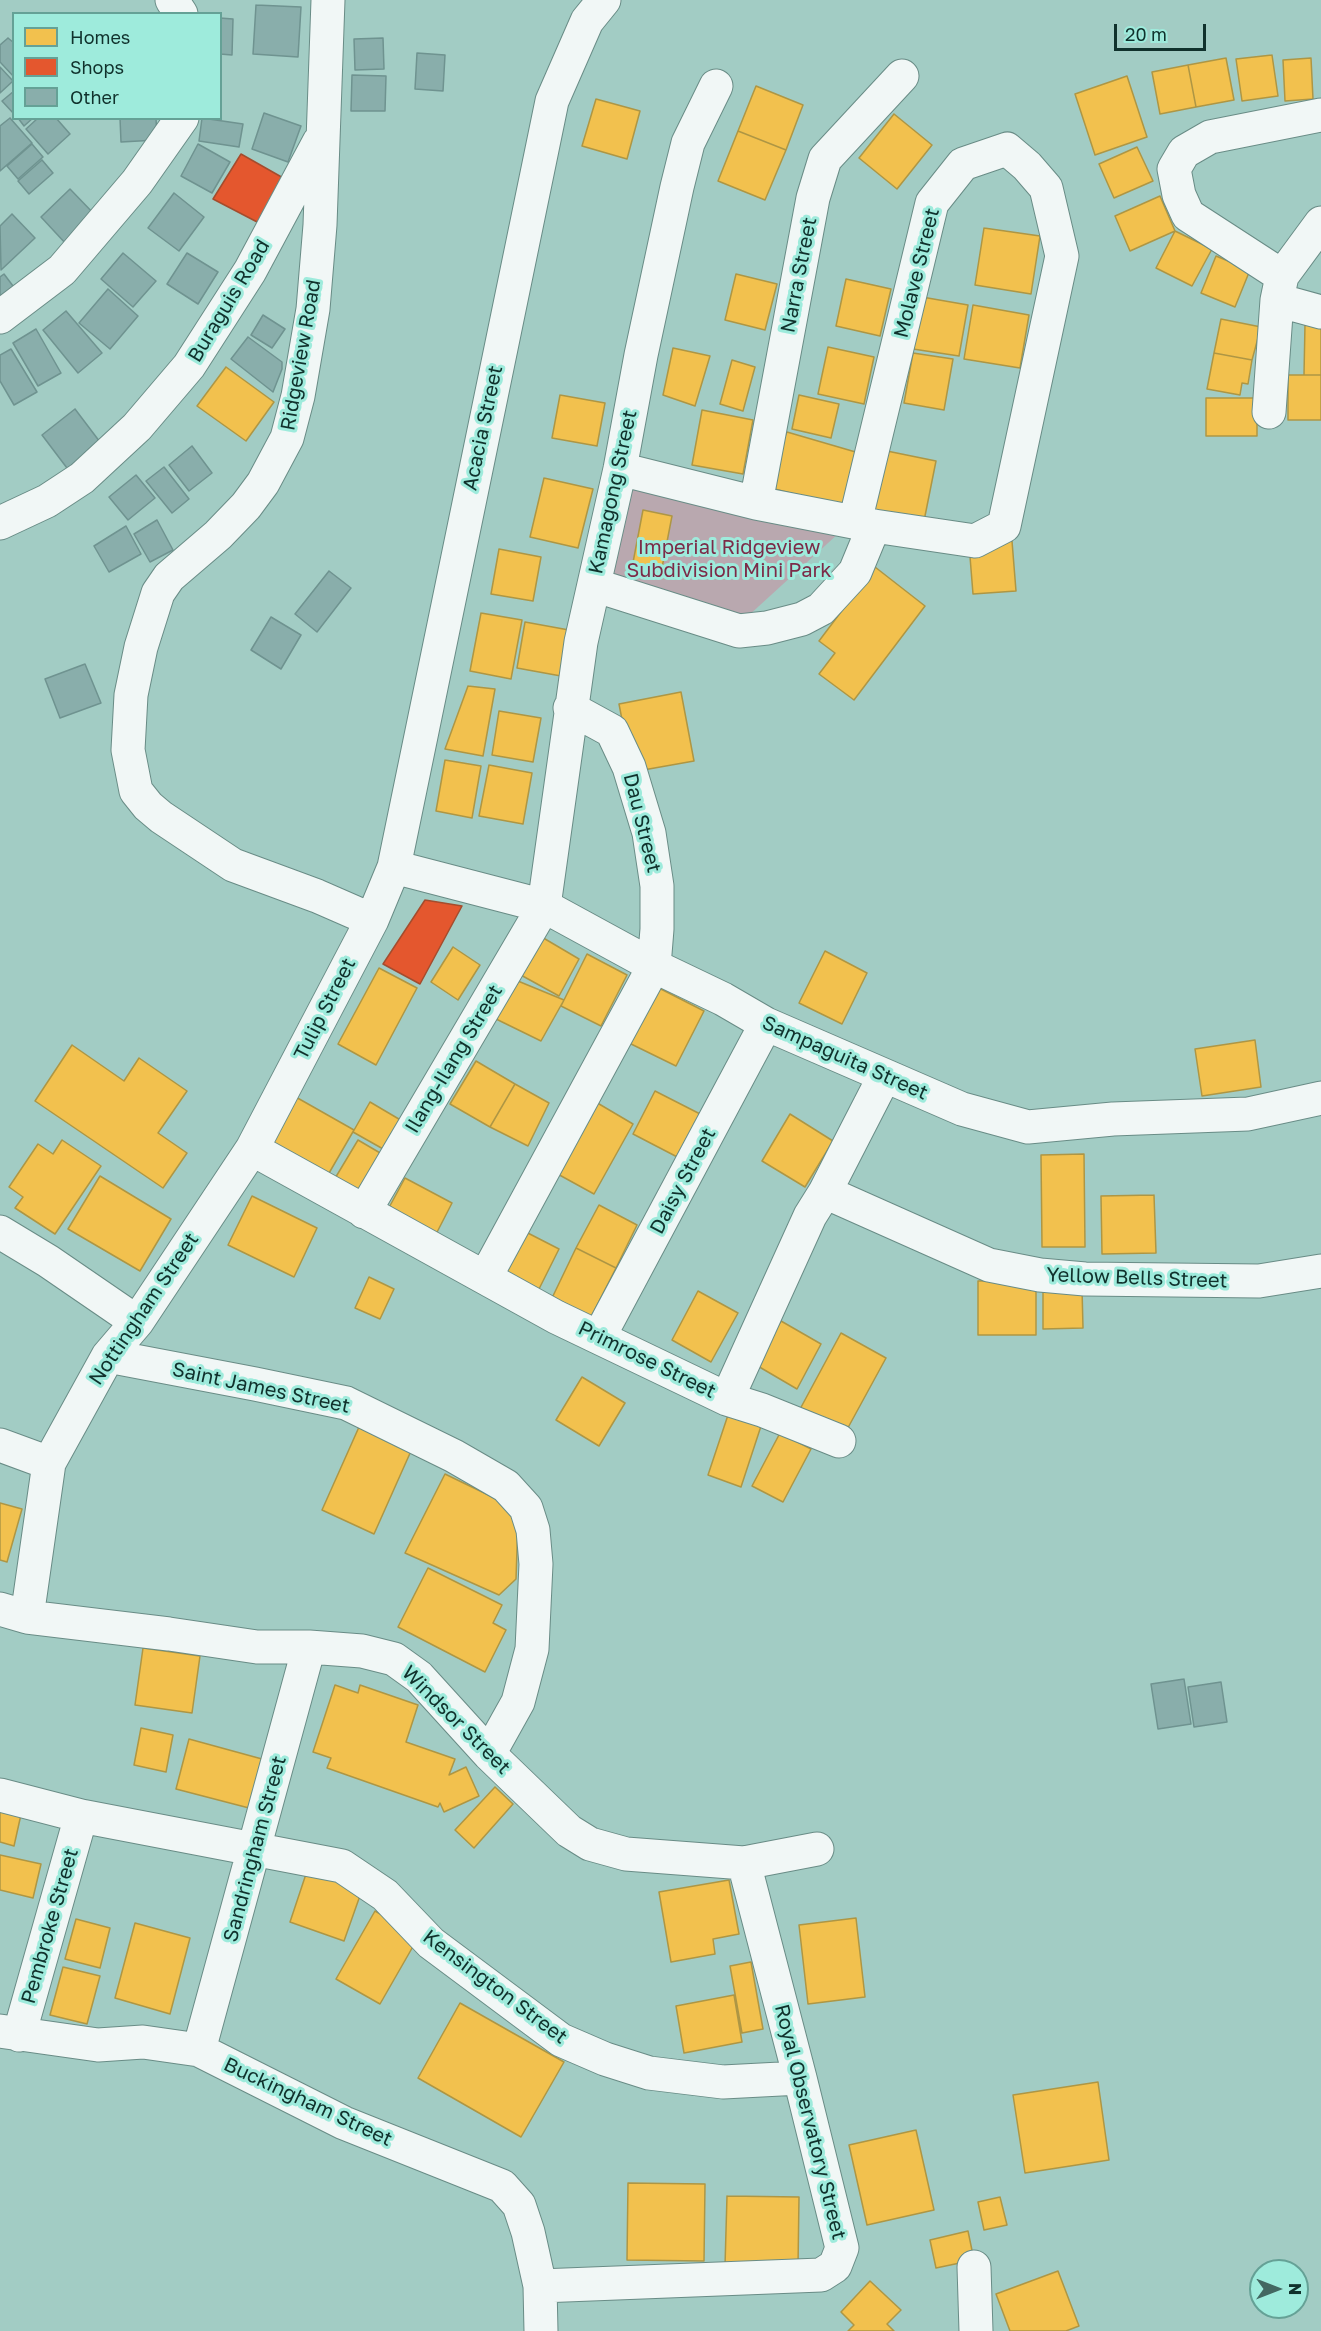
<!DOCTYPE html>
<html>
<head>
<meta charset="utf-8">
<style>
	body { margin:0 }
	#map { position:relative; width:1321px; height:2331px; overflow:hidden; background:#a2ccc4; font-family:"Golos Text",sans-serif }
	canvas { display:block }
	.legend { position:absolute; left:12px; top:12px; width:210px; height:108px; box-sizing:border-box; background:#9eebdc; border:2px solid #65a196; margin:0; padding:8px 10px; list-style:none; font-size:18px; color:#10312c }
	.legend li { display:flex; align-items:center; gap:12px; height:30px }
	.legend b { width:30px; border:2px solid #65a196 }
	.north { position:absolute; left:1249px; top:2259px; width:60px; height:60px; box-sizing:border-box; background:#9eebdc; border:2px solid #65a196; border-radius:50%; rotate:90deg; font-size:16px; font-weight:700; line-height:24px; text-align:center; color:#10312c }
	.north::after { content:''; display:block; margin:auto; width:21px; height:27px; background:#436761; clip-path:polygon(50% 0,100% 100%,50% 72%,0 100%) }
	.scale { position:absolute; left:1114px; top:24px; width:92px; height:27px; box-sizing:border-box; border:3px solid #10312c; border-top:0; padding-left:8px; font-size:18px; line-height:21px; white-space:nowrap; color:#10312c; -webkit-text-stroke:4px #9eebdc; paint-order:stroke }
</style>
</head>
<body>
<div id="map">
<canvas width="1321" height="2331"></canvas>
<ul class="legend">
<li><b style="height:16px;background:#f2c14e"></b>Homes</li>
<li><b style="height:16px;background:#e4572e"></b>Shops</li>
<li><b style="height:16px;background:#89aeab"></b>Other</li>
</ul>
<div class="north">N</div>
<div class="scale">20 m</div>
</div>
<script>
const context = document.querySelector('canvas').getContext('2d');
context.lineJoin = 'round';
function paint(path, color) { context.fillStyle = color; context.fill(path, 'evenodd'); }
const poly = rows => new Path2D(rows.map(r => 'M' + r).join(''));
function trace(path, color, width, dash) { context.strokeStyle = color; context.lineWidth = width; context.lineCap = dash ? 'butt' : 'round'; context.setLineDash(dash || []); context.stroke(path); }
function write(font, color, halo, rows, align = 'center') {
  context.font = font + ' "Golos Text",sans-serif'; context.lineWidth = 6; context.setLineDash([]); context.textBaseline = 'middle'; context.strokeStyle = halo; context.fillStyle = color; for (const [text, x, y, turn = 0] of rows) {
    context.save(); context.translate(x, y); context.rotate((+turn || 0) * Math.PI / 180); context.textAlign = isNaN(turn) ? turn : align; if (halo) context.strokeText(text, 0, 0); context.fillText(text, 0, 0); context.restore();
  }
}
paint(poly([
	[625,481,839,533,747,617,607,578]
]), '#b9a8af');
const homes = poly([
	[1272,55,1278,96,1242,101,1236,59,1272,55],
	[1226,58,1234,100,1196,107,1188,65,1226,58],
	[1311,58,1313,99,1285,101,1283,60,1311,58],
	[1188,65,1196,107,1160,114,1152,72,1188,65],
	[1127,76,1147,137,1095,155,1075,94,1127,76],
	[756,86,803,105,786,150,738,131,756,86],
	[596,99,640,111,627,159,582,146,596,99],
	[894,114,932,145,897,189,859,158,894,114],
	[738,131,786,150,765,200,718,181,738,131],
	[1137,147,1153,181,1114,198,1099,164,1137,147],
	[1160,196,1175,231,1130,251,1115,216,1160,196],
	[984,228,1040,236,1031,294,975,285,984,228],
	[1175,231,1212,249,1192,286,1156,268,1175,231],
	[1216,256,1250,270,1235,307,1201,293,1216,256],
	[736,274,777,284,765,330,725,320,736,274],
	[846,279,891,289,880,336,836,326,846,279],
	[922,297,968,305,959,356,913,349,922,297],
	[973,305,1029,315,1020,368,964,359,973,305],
	[1221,319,1261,327,1252,360,1214,353,1221,319],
	[1305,324,1321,325,1321,375,1304,375,1305,324],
	[828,347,874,357,864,404,818,394,828,347],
	[673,348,710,356,695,406,663,395,673,348],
	[913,353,953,359,944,410,904,403,913,353],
	[1214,353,1252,360,1248,384,1242,383,1240,395,1207,389,1214,353],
	[732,360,755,367,743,411,720,404,732,360],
	[226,367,274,402,246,441,197,406,226,367],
	[1288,375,1321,375,1321,420,1288,420,1288,375],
	[560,395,605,403,597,446,552,438,560,395],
	[799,395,839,404,831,438,792,429,799,395],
	[1206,398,1257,398,1257,436,1206,436,1206,398],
	[702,410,753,420,743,474,692,465,702,410],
	[787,432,859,453,845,507,763,486,787,432],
	[882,450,936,461,924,521,870,510,882,450],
	[544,478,593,489,578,548,530,537,544,478],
	[643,510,672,516,660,578,631,573,643,510],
	[1012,541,1016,591,973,594,969,544,1012,541],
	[499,549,541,557,533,601,491,594,499,549],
	[875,567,925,606,854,700,819,674,835,653,819,641,875,567],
	[481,613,522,620,511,679,470,671,481,613],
	[525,622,569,630,561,676,517,668,525,622],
	[468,686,495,689,483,756,445,749,468,686],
	[681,692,694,761,632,772,619,704,681,692],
	[499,711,541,718,533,762,492,755,499,711],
	[445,760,481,766,472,818,436,811,445,760],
	[489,765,532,773,523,824,479,816,489,765],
	[540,936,579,959,559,996,519,974,540,936],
	[453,947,480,965,458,1000,431,982,453,947],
	[825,951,867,973,842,1024,799,1003,825,951],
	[587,954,627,975,601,1026,561,1006,587,954],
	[379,968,417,988,376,1065,338,1044,379,968],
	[513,979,564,1000,541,1041,494,1018,513,979],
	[655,986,704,1011,676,1066,627,1042,655,986],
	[1255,1040,1261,1087,1202,1096,1195,1049,1255,1040],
	[72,1045,124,1081,139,1058,187,1091,158,1133,187,1153,163,1188,35,1101,72,1045],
	[476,1061,515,1084,490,1127,450,1104,476,1061],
	[515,1084,549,1103,528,1146,490,1127,515,1084],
	[655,1091,708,1118,685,1161,633,1134,655,1091],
	[294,1096,354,1130,325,1180,266,1145,294,1096],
	[594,1101,633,1124,594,1194,554,1172,594,1101],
	[370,1102,409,1125,392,1154,353,1132,370,1102],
	[790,1114,833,1141,805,1187,762,1161,790,1114],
	[62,1140,101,1166,55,1234,15,1208,23,1197,9,1187,38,1144,53,1154,62,1140],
	[358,1140,387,1157,361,1202,331,1185,358,1140],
	[1084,1154,1085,1247,1042,1247,1041,1155,1084,1154],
	[100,1176,171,1219,140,1271,68,1229,100,1176],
	[405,1178,452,1203,433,1240,385,1215,405,1178],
	[1154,1195,1156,1253,1102,1254,1101,1196,1154,1195],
	[252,1196,317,1228,294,1277,228,1245,252,1196],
	[599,1205,637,1225,616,1268,576,1248,599,1205],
	[520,1229,559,1249,537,1293,498,1272,520,1229],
	[576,1248,616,1268,591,1317,552,1298,576,1248],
	[369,1277,394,1289,380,1319,355,1308,369,1277],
	[1036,1280,1036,1335,978,1335,978,1281,1036,1280],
	[1082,1288,1083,1328,1043,1329,1043,1289,1082,1288],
	[698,1291,738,1313,711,1362,672,1340,698,1291],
	[781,1321,821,1344,797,1389,756,1365,781,1321],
	[841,1333,886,1358,844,1435,799,1411,841,1333],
	[582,1377,625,1403,599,1446,556,1420,582,1377],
	[730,1409,763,1420,741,1487,708,1475,730,1409],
	[359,1427,411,1451,374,1534,322,1510,359,1427],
	[780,1433,811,1449,783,1502,752,1486,780,1433],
	[445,1474,509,1505,518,1519,516,1579,499,1595,405,1553,445,1474],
	[0,1503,22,1509,7,1562,0,1560,0,1503],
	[428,1568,502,1605,493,1623,506,1630,485,1672,398,1627,428,1568],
	[143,1648,200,1656,192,1713,135,1705,143,1648],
	[335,1685,358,1693,360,1685,418,1705,406,1742,455,1759,449,1775,466,1767,479,1796,444,1812,440,1803,438,1807,327,1768,331,1758,313,1752,335,1685],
	[141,1728,173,1735,166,1772,134,1765,141,1728],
	[189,1739,262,1759,249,1808,176,1789,189,1739],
	[495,1787,513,1804,474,1848,455,1830,495,1787],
	[0,1805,22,1810,14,1846,0,1842,0,1805],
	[0,1855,41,1864,33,1898,0,1890,0,1855],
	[307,1871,362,1890,344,1941,290,1922,307,1871],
	[729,1880,739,1934,713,1939,715,1954,671,1962,659,1892,729,1880],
	[375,1911,419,1936,380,2004,336,1979,375,1911],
	[856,1918,865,1997,808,2004,799,1925,856,1918],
	[76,1919,110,1928,100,1968,65,1959,76,1919],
	[135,1923,190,1938,170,2014,115,1998,135,1923],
	[751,1962,763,2029,742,2033,730,1966,751,1962],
	[63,1967,100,1976,87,2024,50,2015,63,1967],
	[734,1995,742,2042,684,2053,676,2006,734,1995],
	[460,2003,564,2062,521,2137,418,2078,460,2003],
	[1098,2082,1109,2160,1025,2173,1013,2095,1098,2082],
	[916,2130,934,2210,867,2225,849,2145,916,2130],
	[628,2183,705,2184,704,2261,627,2260,628,2183],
	[727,2196,799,2197,798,2267,725,2266,727,2196],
	[1000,2197,1007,2225,984,2230,978,2202,1000,2197],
	[968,2231,974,2260,936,2268,930,2240,968,2231],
	[1058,2271,1079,2326,1066,2331,1010,2331,996,2294,1058,2271],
	[870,2281,901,2310,887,2324,894,2331,848,2331,854,2325,841,2312,870,2281]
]);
paint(homes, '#f2c14e');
trace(homes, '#ae9644', 1.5);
const shops = poly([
	[241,154,285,179,261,224,213,199,241,154],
	[425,900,462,906,420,984,383,964,425,900]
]);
paint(shops, '#e4572e');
trace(shops, '#a44c2d', 1.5);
const building = poly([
	[256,5,301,7,298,57,253,54,256,5],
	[220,18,233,19,232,55,220,54,220,18],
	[8,38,14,43,14,77,0,62,0,45,8,38],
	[383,38,384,69,355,70,354,39,383,38],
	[417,53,445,55,443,91,415,89,417,53],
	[0,67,13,81,0,93,0,67],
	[352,75,386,76,385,111,351,111,352,75],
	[14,91,14,114,2,101,14,91],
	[264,113,301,126,288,162,252,149,264,113],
	[10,118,32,143,0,171,0,126,10,118],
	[18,118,33,118,24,126,18,118],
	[38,118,56,118,70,134,48,154,26,129,38,118],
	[120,118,156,118,157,140,121,142,120,118],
	[202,118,243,124,239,147,199,141,202,118],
	[32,144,43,157,18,179,7,166,32,144],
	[198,144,230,162,212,193,181,176,198,144],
	[42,160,53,173,29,194,18,181,42,160],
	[70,189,97,217,67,245,41,217,70,189],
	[174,193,204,217,179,251,148,228,174,193],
	[12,214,35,238,1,270,0,226,12,214],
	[123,253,156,281,133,307,101,279,123,253],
	[187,253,218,272,198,304,167,284,187,253],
	[4,274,19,294,0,308,0,277,4,274],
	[108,289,138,316,110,349,79,323,108,289],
	[66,311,102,353,78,373,43,330,66,311],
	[263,315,285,329,272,348,251,335,263,315],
	[36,329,61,373,38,386,13,343,36,329],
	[248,337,282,362,282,369,273,392,231,359,248,337],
	[11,349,37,392,14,405,0,381,0,355,11,349],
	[75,409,103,446,70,472,42,435,75,409],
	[192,446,212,473,189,491,169,465,192,446],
	[164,467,189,499,172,513,146,481,164,467],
	[136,475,155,498,128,520,109,497,136,475],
	[157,520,173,550,150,562,134,534,157,520],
	[126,526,141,554,109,572,94,546,126,526],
	[329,571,351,588,317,632,295,614,329,571],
	[271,617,301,635,281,669,251,650,271,617],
	[85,664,101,703,60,718,45,679,85,664],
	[1184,1679,1191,1724,1158,1729,1151,1684,1184,1679],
	[1221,1682,1227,1722,1194,1727,1188,1687,1221,1682]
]);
paint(building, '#89aeab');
trace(building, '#6f9390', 1.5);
const minor = poly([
	[172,0,181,14],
	[328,0,320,225,313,309,298,396,287,438,263,483,246,506,218,535,169,577,158,593,141,647,131,695,128,750,136,791,148,806,161,817,233,865,317,896,372,920],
	[1282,276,1188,215,1179,195,1174,169,1184,152,1210,137,1321,115],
	[1277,300,1321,312],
	[0,317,62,270,137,182,182,118],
	[1269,412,1277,300,1282,276,1321,223],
	[620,469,756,503,874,526,975,541,1004,526,1062,256,1046,188,1027,166,1007,149,963,164,932,203,855,522],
	[756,503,813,198,825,159,902,76],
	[0,523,47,501,82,478,137,427,189,366,250,271,319,142],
	[594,585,739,631,767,628,802,619,821,609,855,572,874,526],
	[394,867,544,906,654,966,723,999,766,1024,962,1109,1028,1127,1113,1119,1248,1114,1321,1098],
	[252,1149,556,1317,727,1399,762,1410,839,1441],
	[825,1192,989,1265,1040,1275,1085,1279,1259,1281,1321,1271],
	[364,1212,544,906,581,642,620,469,641,355,677,187,688,143,716,86],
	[0,1232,48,1261,137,1322],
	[486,1276,654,966,657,929,657,886,649,833,629,767,612,731,570,708],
	[599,1337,766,1024],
	[108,1356,255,1384,346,1403,454,1456,506,1486,526,1508,533,1530,536,1564,532,1649,518,1702,489,1754],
	[727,1399,810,1216,825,1192,884,1077],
	[0,1445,49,1463],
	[0,1609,27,1617,169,1634,257,1647,309,1647,362,1651,394,1659,419,1677,489,1754,569,1831,590,1844,626,1854,744,1863,817,1849],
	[27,1617,49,1463,108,1356,137,1322,252,1149,372,920,394,867,552,101,587,21,604,0],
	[0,1795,81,1816,342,1866,385,1895,431,1943,561,2040,605,2059,649,2073,723,2082,800,2078],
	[0,2031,98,2045,143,2042,199,2050,344,2123,502,2186,519,2205,528,2232,540,2286,541,2331],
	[19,2035,81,1816],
	[199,2050,309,1647],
	[974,2267,976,2331],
	[540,2286,821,2275,835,2266,842,2248,800,2078,744,1863]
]);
trace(minor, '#698c86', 35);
trace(minor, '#f1f7f6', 33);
write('20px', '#10312c', '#9eebdc', [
	["Molave Street",917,273,-76],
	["Narra Street",799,275,-79],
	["Buraguis Road",229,301,-59],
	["Ridgeview Road",301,355,-80],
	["Acacia Street",483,428,-78],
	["Kamagong Street",613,492,-78],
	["Dau Street",642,823,76],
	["Tulip Street",325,1009,-63],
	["Sampaguita Street",845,1058,24],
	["Ilang-Ilang Street",454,1059,-59],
	["Daisy Street",683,1181,-62],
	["Yellow Bells Street",1137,1278,2],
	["Nottingham Street",144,1309,-56],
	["Primrose Street",647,1360,26],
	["Saint James Street",261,1388,12],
	["Windsor Street",456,1720,45],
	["Sandringham Street",255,1849,-75],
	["Pembroke Street",50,1926,-74],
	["Kensington Street",495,1987,37],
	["Buckingham Street",308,2102,25],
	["Royal Observatory Street",810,2122,76]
]);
write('20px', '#7c2b48', '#9eebdc', [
	["Imperial Ridgeview",729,548],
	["Subdivision Mini Park",729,571]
]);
</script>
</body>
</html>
